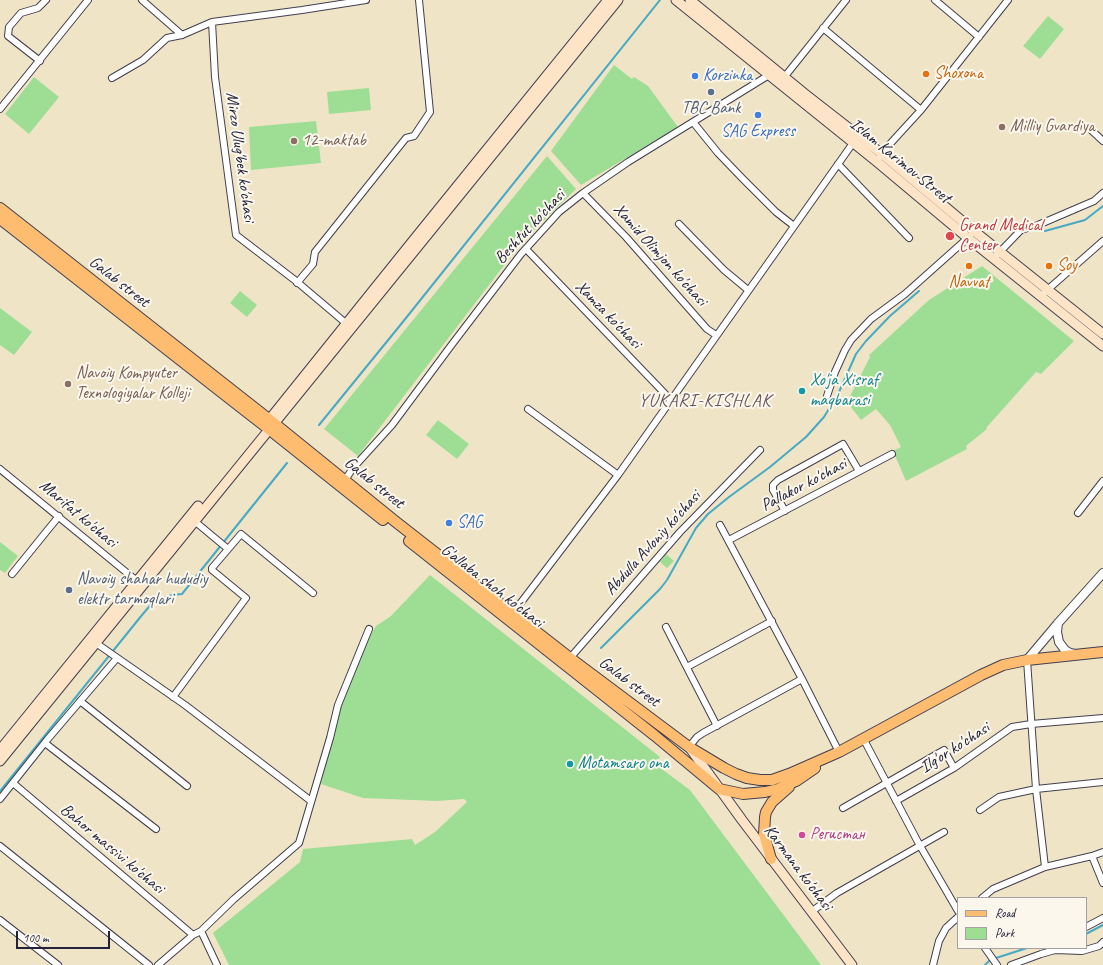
<!DOCTYPE html>
<html>
<head>
<meta charset="utf-8">
<style>
	body { margin:0 }
	#map { position:relative; width:1103px; height:965px; overflow:hidden; background:#f0e4c7; font-family:Caveat,sans-serif }
	canvas { display:block }
	.legend { position:absolute; left:957px; top:897px; width:130px; height:52px; box-sizing:border-box; background:#fbf7ec; border:1px solid #a4a2a5; margin:0; padding:5px 7px; list-style:none; font-size:12px; color:#22223b }
	.legend li { display:flex; align-items:center; gap:8px; height:20px }
	.legend b { width:20px; border:1px solid #a4a2a5 }
	.scale { position:absolute; left:16px; top:931px; width:94px; height:18px; box-sizing:border-box; border:2px solid #22223b; border-top:0; padding-left:5px; font-size:12px; line-height:14px; white-space:nowrap; color:#22223b; -webkit-text-stroke:3px #fbf7ec; paint-order:stroke }
</style>
</head>
<body>
<div id="map">
<canvas width="1103" height="965"></canvas>
<ul class="legend">
<li><b style="height:5px;background:#fdbc70"></b>Road</li>
<li><b style="height:11px;background:#9ede94"></b>Park</li>
</ul>
<div class="scale">100 m</div>
</div>
<script>
const context = document.querySelector('canvas').getContext('2d');
context.lineJoin = 'round';
function paint(path, color) { context.fillStyle = color; context.fill(path, 'evenodd'); }
const poly = rows => new Path2D(rows.map(r => 'M' + r).join(''));
function trace(path, color, width, dash) { context.strokeStyle = color; context.lineWidth = width; context.lineCap = dash ? 'butt' : 'round'; context.setLineDash(dash || []); context.stroke(path); }
function write(font, color, halo, rows, align = 'center') {
  context.font = font + ' Caveat,sans-serif'; context.lineWidth = 4; context.setLineDash([]); context.textBaseline = 'middle'; context.strokeStyle = halo; context.fillStyle = color; for (const [text, x, y, turn = 0] of rows) {
    context.save(); context.translate(x, y); context.rotate((+turn || 0) * Math.PI / 180); context.textAlign = isNaN(turn) ? turn : align; if (halo) context.strokeText(text, 0, 0); context.fillText(text, 0, 0); context.restore();
  }
}
paint(poly([
	[1048,16,1064,29,1040,59,1023,46],
	[614,65,632,79,634,77,648,86,678,127,581,185,551,151],
	[34,77,59,97,29,134,5,114],
	[369,88,371,110,329,114,327,92],
	[316,121,321,163,251,170,249,127],
	[547,156,576,189,522,242,358,456,324,429],
	[982,266,1074,341,1041,374,1036,372,986,428,987,429,966,446,967,449,906,481,893,451,901,447,890,425,876,409,861,420,847,402,870,357,869,355,929,300],
	[240,291,257,305,247,317,230,303],
	[0,308,32,332,14,355,0,345],
	[438,420,469,444,457,459,426,435],
	[0,542,18,556,5,573,0,570],
	[666,554,674,561,667,568,660,562],
	[430,575,660,757,655,764,690,790,821,965,229,965,213,933,300,862,303,849,412,839,415,845,435,832,467,802,464,799,437,801,363,798,321,784,342,700,370,636,376,626,391,616]
]), '#9ede94');
trace(poly([
	[1045,231,1085,220,1103,206],
	[319,425,402,323,660,0],
	[601,648,660,589,667,580,696,528,708,514,729,497,770,467,806,437,824,417,839,392,856,354,866,341,890,316,919,291],
	[0,791,142,615,154,601,172,595,182,594,287,463],
	[1086,934,1103,925],
	[996,958,1027,948],
	[985,965,989,961]
]), '#46aac5', 2);
const minor = poly([
	[142,0,182,35],
	[935,0,979,37],
	[212,22,215,77,236,235,296,281,348,325],
	[823,28,921,110],
	[40,61,8,36,9,27,21,13,38,8,46,0],
	[112,78,143,60,167,38,182,35,212,22,302,10,366,0],
	[782,80,846,0],
	[0,109,88,0],
	[693,122,718,153,743,179,776,212,794,226],
	[1089,128,1103,141],
	[880,157,889,145,921,110,1008,0],
	[838,164,909,238],
	[583,193,626,237,707,329,716,335],
	[679,224,724,270,748,290],
	[526,249,671,400],
	[994,258,1021,230,1038,225,1094,201,1103,193],
	[297,283,313,264,315,252,406,138,414,136,430,112,419,0],
	[1045,292,1103,241],
	[827,396,835,372,845,350,851,340,871,319,905,294,970,236],
	[528,409,618,475],
	[0,469,137,581],
	[345,480,353,468,392,425,453,343,521,254,559,212,583,193,628,162,769,75],
	[785,511,773,490,773,485,778,480,843,444,859,471],
	[1078,513,1103,481],
	[192,519,228,549],
	[720,525,802,679,839,752],
	[729,540,892,454],
	[12,574,59,516],
	[513,613,618,475,853,143],
	[666,627,717,726],
	[93,641,185,705,311,801],
	[570,658,680,532,760,450],
	[1027,660,1036,789,1045,867],
	[687,667,772,621],
	[173,697,246,598,212,570,212,568,241,534,313,593],
	[80,701,187,786],
	[863,738,919,844,958,911],
	[45,743,156,829],
	[689,747,697,737,703,733,802,679],
	[13,783,193,935],
	[0,799,47,740,117,658],
	[896,801,954,768,1012,727,1031,724,1103,718],
	[843,808,944,750,954,768],
	[980,810,999,797,1036,789,1103,782],
	[0,846,149,965],
	[1092,856,1103,883],
	[982,898,993,889,1045,867,1092,856,1103,852],
	[811,912,837,893,944,832],
	[0,920,58,965],
	[1086,927,1103,918],
	[201,931,217,965],
	[985,948,997,965],
	[158,965,193,935,201,931,234,899,299,843,330,738,338,705,369,629],
	[933,965,939,941,946,928,958,917],
	[1011,965,1041,954,1055,950,1082,951,1099,946,1103,942]
]);
const tertiary = poly([
	[1058,623,1057,632,1059,642,1065,650,1070,653,1075,654],
	[1027,660,1059,622,1103,573]
]);
const secondary = poly([
	[676,0,876,161,968,238,1103,346],
	[690,0,805,94,882,154,974,231,1103,334],
	[265,425,416,237,608,0],
	[690,748,742,820,852,965],
	[0,750,198,506],
	[0,761,618,0]
]);
const primary = poly([
	[0,208,275,424,396,522,570,658,689,747,724,768,736,774,747,778,760,780,772,780,789,774,839,752,981,675,1003,665,1027,660,1103,652],
	[0,219,243,409,270,430,383,520],
	[409,541,654,735,719,789,743,794,765,792,778,789,796,781,815,768],
	[771,859,764,834,765,817,766,812,772,802,789,787]
]);
trace(minor, '#413f50', 8);
trace(tertiary, '#413f50', 10);
trace(secondary, '#413f50', 11);
trace(primary, '#413f50', 12);
trace(minor, '#fff', 6);
trace(tertiary, '#fff', 8);
trace(secondary, '#fee4c6', 9);
trace(primary, '#fdbc70', 10);
for (const [x, y, r, color] of [
	[926,74,4,"#e8710a"],
	[695,76,4,"#3f7fe0"],
	[711,92,4,"#5c6f8a"],
	[758,115,4,"#3f7fe0"],
	[1002,127,4,"#8d6e63"],
	[294,141,4,"#8d6e63"],
	[950,236,5,"#e0444e"],
	[969,266,4,"#e8710a"],
	[1049,266,4,"#e8710a"],
	[68,384,4,"#8d6e63"],
	[802,391,4,"#0f9aa8"],
	[449,523,4,"#3f7fe0"],
	[69,590,4,"#5c6f8a"],
	[570,764,4,"#0f9aa8"],
	[802,835,4,"#d1479c"]
]) { const dot = new Path2D(); dot.arc(x, y, r, 0, 2 * Math.PI); context.fillStyle = color; context.fill(dot); trace(dot, '#fbf7ec', 1.5); }
write('17px', '#c56008', '#fbf7ec', [
	["Shoxona",934,74],
	["Soy",1057,266],
	["Navvat",969,283,"center"]
], 'left');
write('17px', '#366cbe', '#fbf7ec', [
	["Korzinka",703,76],
	["SAG Express",758,132,"center"],
	["SAG",457,523]
], 'left');
write('17px', '#4e5e75', '#fbf7ec', [
	["TBC Bank",711,109],
	["Navoiy shahar hududiy",77,580,"left"],
	["elektr tarmoqlari",77,600,"left"]
]);
write('17px', '#785e54', '#fbf7ec', [
	["Milliy Gvardiya",1010,127],
	["12-maktab",302,141],
	["Navoiy Kompyuter",76,374],
	["Texnologiyalar Kolleji",76,394]
], 'left');
write('17px', '#22223b', '#fbf7ec', [
	["Mirzo Ulug'bek ko'chasi",240,157,82],
	["Islam Karimov Street",900,161,39],
	["Beshtut ko'chasi",530,227,-47],
	["Xamid Olimjon ko'chasi",660,255,48],
	["Galab street",119,282,38],
	["Xamza ko'chasi",608,315,46],
	["Galab street",374,483,39],
	["Pallakor ko'chasi",804,485,-28],
	["Marifat ko'chasi",78,514,40],
	["Abdulla Avloniy ko'chasi",653,543,-48],
	["G'allaba shoh ko'chasi",492,586,38],
	["Galab street",629,682,37],
	["Ilg'or ko'chasi",955,748,-33],
	["Bahor massivi ko'chasi",112,849,40],
	["Karmana ko'chasi",798,868,53]
]);
write('17px', '#be3a42', '#fbf7ec', [
	["Grand Medical",959,226],
	["Center",959,246]
], 'left');
write('17px', '#0d838f', '#fbf7ec', [
	["Xo'ja Xisraf",810,381],
	["maqbarasi",810,401],
	["Motamsaro ona",578,764]
], 'left');
write('17px', '#b23c85', '#fbf7ec', [
	["Регистан",810,835]
], 'left');
context.letterSpacing = '1px';
write('18px', '#69555c', '#fbf7ec', [
	["YUKARI-KISHLAK",705,401]
]);
context.letterSpacing = '0px';
</script>
</body>
</html>
